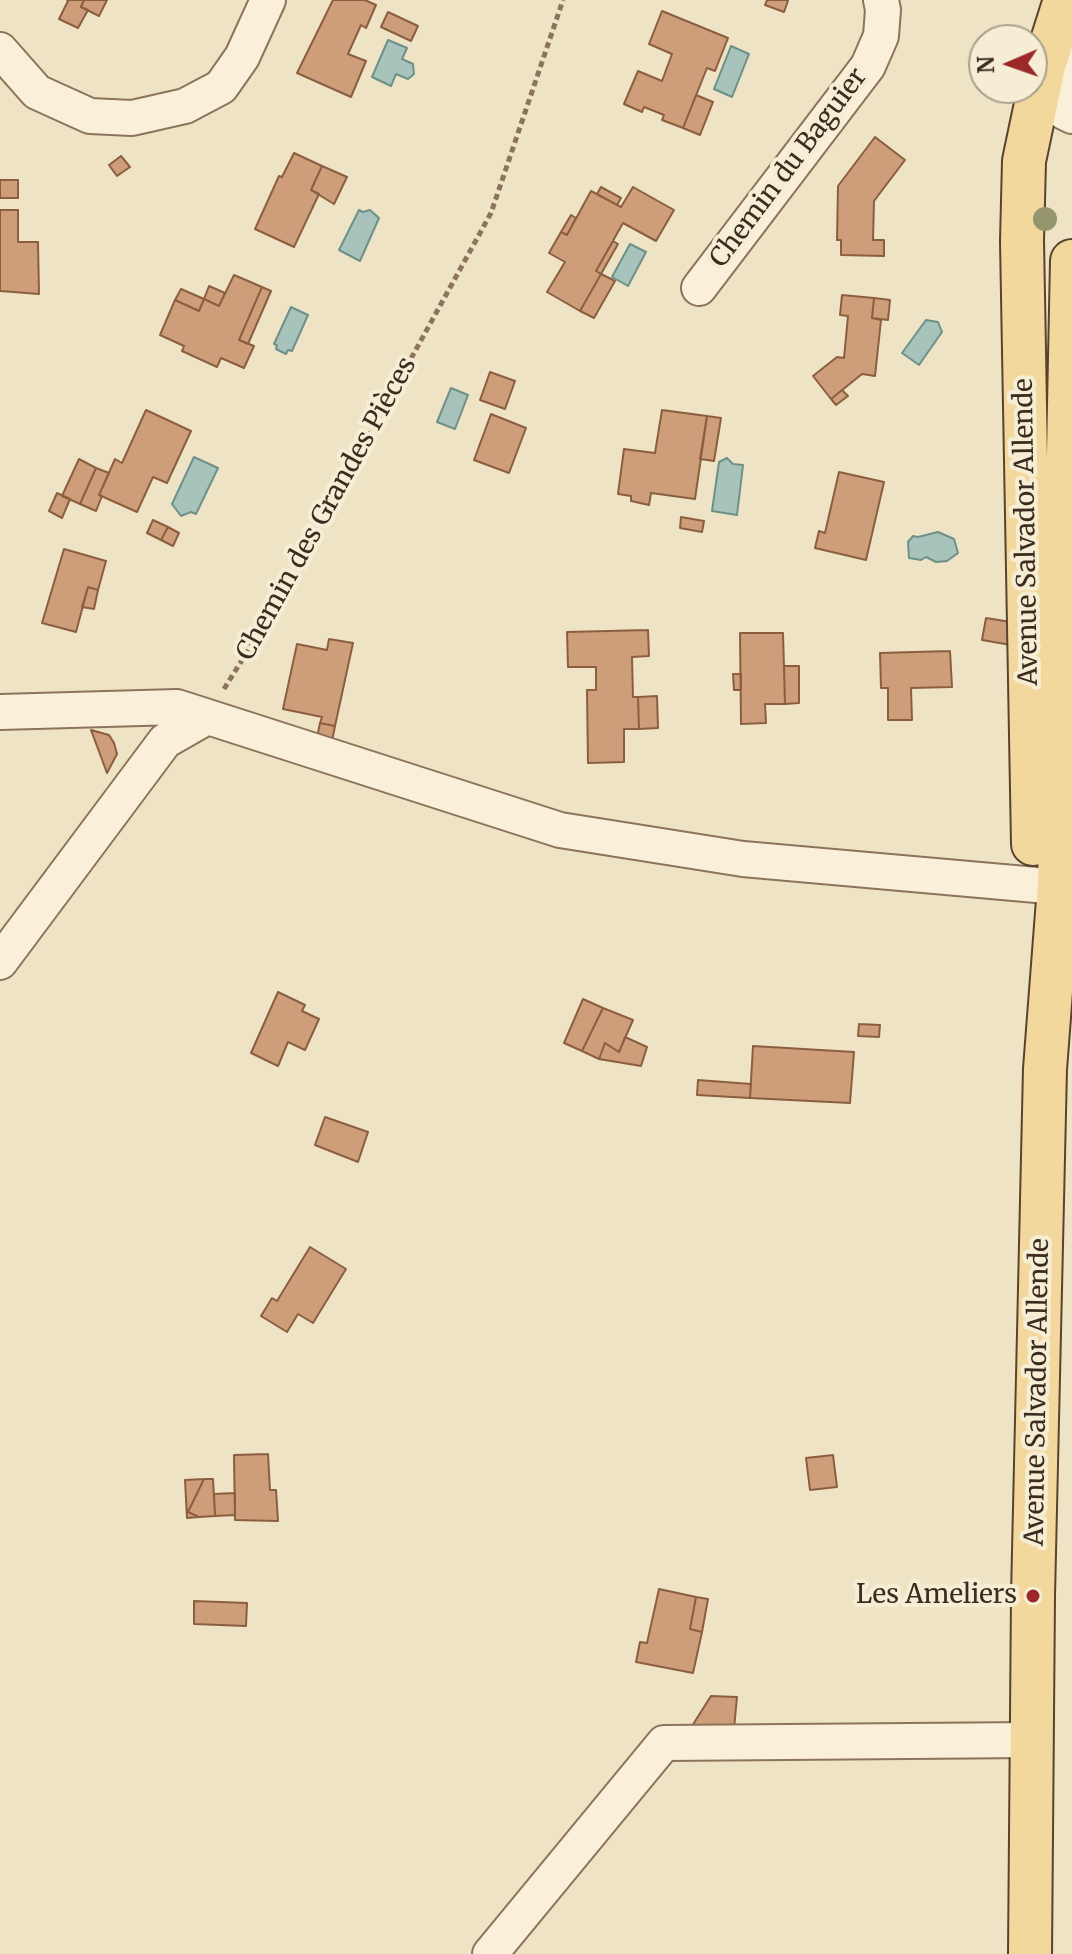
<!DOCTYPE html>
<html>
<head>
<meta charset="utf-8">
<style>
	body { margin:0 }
	#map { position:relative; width:1072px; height:1954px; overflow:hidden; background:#efe3c5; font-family:Merriweather,serif }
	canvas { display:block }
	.north { position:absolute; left:968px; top:24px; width:80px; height:80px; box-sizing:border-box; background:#f6edd5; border:2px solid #aba08c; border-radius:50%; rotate:268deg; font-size:22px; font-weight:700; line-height:32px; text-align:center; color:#3b2c1f }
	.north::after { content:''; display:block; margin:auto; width:28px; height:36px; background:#9b292a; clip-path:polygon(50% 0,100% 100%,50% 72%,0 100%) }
</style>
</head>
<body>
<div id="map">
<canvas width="1072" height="1954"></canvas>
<div class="north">N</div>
</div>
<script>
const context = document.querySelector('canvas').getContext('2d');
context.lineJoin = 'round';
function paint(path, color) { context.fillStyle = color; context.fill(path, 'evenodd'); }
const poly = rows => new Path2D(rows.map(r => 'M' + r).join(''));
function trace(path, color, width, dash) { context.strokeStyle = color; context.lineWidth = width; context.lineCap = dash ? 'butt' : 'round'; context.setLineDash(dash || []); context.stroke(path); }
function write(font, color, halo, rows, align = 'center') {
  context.font = font + ' Merriweather,serif'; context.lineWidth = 8; context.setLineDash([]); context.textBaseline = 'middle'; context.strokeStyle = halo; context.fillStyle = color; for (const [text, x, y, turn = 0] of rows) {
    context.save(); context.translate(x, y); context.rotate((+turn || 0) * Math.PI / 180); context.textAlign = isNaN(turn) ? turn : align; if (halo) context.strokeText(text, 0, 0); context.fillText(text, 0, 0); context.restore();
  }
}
const water = poly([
	[388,40,407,48,402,59,413,64,414,74,408,79,396,74,391,86,372,77,388,40],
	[731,46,749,54,732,97,714,89,731,46],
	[359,210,363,212,370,210,379,218,360,261,339,250,359,210],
	[630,244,646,252,628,286,612,277,630,244],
	[291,307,308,315,292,351,288,350,286,354,276,349,277,345,274,344,291,307],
	[926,320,938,322,942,332,919,365,902,353,926,320],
	[451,388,468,395,455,429,437,422,451,388],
	[194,457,218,468,196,514,191,512,181,516,172,504,194,457],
	[727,458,733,464,743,465,737,515,712,511,719,462,727,458],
	[938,532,954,539,958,553,947,561,936,562,926,557,921,560,909,558,908,542,913,536,918,537,938,532]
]);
paint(water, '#a7c3bb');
trace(water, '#6d9189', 2);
const building = poly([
	[67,0,84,0,81,7,88,10,78,28,59,19,68,1,67,0],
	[84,0,107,0,99,16,81,7,84,0],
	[333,0,365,0,376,5,366,28,361,25,348,54,366,61,351,97,297,73,333,0],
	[767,0,786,0,788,1,784,12,765,5,767,0],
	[662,11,728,38,715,71,707,68,683,128,662,120,664,115,644,107,642,112,624,104,638,71,662,81,672,54,649,44,662,11],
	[388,12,418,26,411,41,381,27,388,12],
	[696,95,713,102,700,135,683,128,696,95],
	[875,137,905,160,874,201,873,240,884,240,884,256,841,255,841,240,837,240,838,186,875,137],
	[294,153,322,166,311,190,319,194,294,247,255,229,279,176,282,177,294,153],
	[121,156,130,167,117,176,109,165,121,156],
	[322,166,347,177,334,204,311,190,322,166],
	[0,180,18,180,18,198,0,198,0,180],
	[601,187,621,198,617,205,597,194,601,187],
	[633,187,674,210,656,241,623,223,596,271,601,274,580,311,547,292,565,262,549,253,561,232,567,235,591,191,621,207,633,187],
	[0,210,18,210,18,242,38,242,39,294,0,291,0,210],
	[571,215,576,218,567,235,561,232,571,215],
	[613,241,618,244,601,274,596,271,613,241],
	[601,274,615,281,594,318,580,311,601,274],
	[234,275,262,287,239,340,254,346,244,368,221,358,217,367,182,351,184,346,160,335,175,300,199,311,204,299,219,306,234,275],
	[209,286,225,293,219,306,204,299,209,286],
	[262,287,271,291,248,344,239,340,262,287],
	[181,289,204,299,199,311,175,300,181,289],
	[842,295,874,298,872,318,881,320,875,376,862,374,831,399,813,376,837,357,844,358,848,316,840,315,842,295],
	[874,298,890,300,888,320,872,318,874,298],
	[490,372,515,381,505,409,480,400,490,372],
	[842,390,848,396,836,405,831,399,842,390],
	[146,410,191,431,167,483,153,477,137,512,99,495,115,459,122,463,146,410],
	[662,410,707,416,695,499,651,493,649,505,631,501,631,496,618,494,624,449,655,453,662,410],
	[491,414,526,428,509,473,474,460,491,414],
	[707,416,721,418,714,461,700,459,707,416],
	[79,459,96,468,80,504,62,496,79,459],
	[96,468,109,473,99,495,102,496,96,511,80,504,96,468],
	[839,472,884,482,866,560,815,548,819,531,825,533,839,472],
	[57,493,70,499,62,518,49,511,57,493],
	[681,517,704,521,702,532,680,528,681,517],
	[153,520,168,527,161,540,147,533,153,520],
	[168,527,179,533,173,546,161,540,168,527],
	[64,549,106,561,98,590,88,587,76,632,42,623,64,549],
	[88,587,98,590,94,609,82,607,88,587],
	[986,618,1011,622,1011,645,982,640,986,618],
	[648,630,649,656,632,657,633,697,638,697,639,729,624,729,624,762,588,763,587,690,596,690,596,667,568,667,567,632,648,630],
	[740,633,783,633,785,704,765,704,766,723,741,724,740,633],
	[329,639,353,643,335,726,320,723,322,717,283,709,297,644,327,650,329,639],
	[950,651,952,687,911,688,912,720,888,720,888,688,881,688,880,653,950,651],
	[784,666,799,666,799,703,785,704,784,666],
	[733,674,741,674,741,690,734,690,733,674],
	[657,696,658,728,639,729,638,697,657,696],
	[320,723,335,726,331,746,316,743,320,723],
	[91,730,109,735,114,743,117,754,107,773,91,730],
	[278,992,305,1005,302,1011,319,1019,305,1050,288,1042,278,1066,251,1053,278,992],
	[583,999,603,1008,582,1051,564,1043,583,999],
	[603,1008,633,1020,619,1052,605,1043,599,1059,582,1051,603,1008],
	[859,1024,880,1025,879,1037,858,1036,859,1024],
	[625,1037,647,1047,641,1066,599,1059,605,1043,619,1052,625,1037],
	[753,1046,854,1052,850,1103,750,1098,753,1046],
	[698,1080,751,1084,750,1098,697,1095,698,1080],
	[325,1117,368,1132,358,1162,315,1145,325,1117],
	[310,1247,346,1269,313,1323,298,1314,287,1332,261,1316,272,1298,277,1301,310,1247],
	[268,1454,270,1490,276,1490,278,1521,235,1520,234,1455,268,1454],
	[833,1455,837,1487,810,1490,806,1458,833,1455],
	[204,1479,188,1512,199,1517,187,1518,185,1480,204,1479],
	[204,1479,213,1479,215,1516,199,1517,188,1512,204,1479],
	[235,1493,235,1515,215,1516,214,1494,235,1493],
	[659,1589,696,1597,690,1629,702,1632,693,1673,636,1662,640,1642,647,1643,659,1589],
	[696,1597,708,1599,702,1632,690,1629,696,1597],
	[194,1601,247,1603,246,1626,194,1624,194,1601],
	[711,1696,737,1697,734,1729,692,1726,711,1696]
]);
paint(building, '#ce9e7a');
trace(building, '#8b5e40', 2);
const minor = poly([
	[0,50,37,92,90,116,132,118,185,106,221,87,242,57,268,0],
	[1064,52,1058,97,1064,112,1072,116],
	[699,288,868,66,881,36,883,10,881,0],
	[0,712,177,707,560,830,743,859,1059,887],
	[0,962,165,741,207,717],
	[490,1954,664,1743,1032,1740]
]);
const major = poly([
	[1033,844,1022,241,1024,161,1044,66,1065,0],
	[1030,1954,1033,1596,1045,1069,1059,887,1072,261]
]);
trace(minor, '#8b745b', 38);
trace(major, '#59432f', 46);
trace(poly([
	[224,689,269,617,491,213,563,0]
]), '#8b745b', 5, [6, 4]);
trace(minor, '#faf0d9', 34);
trace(major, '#f3d89d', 42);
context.fillStyle = '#95966d';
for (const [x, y] of [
	[1045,219]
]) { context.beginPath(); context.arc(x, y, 12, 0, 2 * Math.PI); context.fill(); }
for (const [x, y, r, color] of [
	[1033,1596,8,"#9b292a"]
]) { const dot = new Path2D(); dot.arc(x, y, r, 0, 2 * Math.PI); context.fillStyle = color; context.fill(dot); trace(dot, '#f6edd5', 3); }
write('26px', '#3b2c1f', '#f6edd5', [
	["Chemin du Baguier",789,168,-53],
	["Chemin des Grandes Pièces",327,509,-61],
	["Avenue Salvador Allende",1027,532,-91],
	["Avenue Salvador Allende",1038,1392,-89]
]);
write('26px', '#3b2c1f', '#f6edd5', [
	["Les Ameliers",1017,1596]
], 'right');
</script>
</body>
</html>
